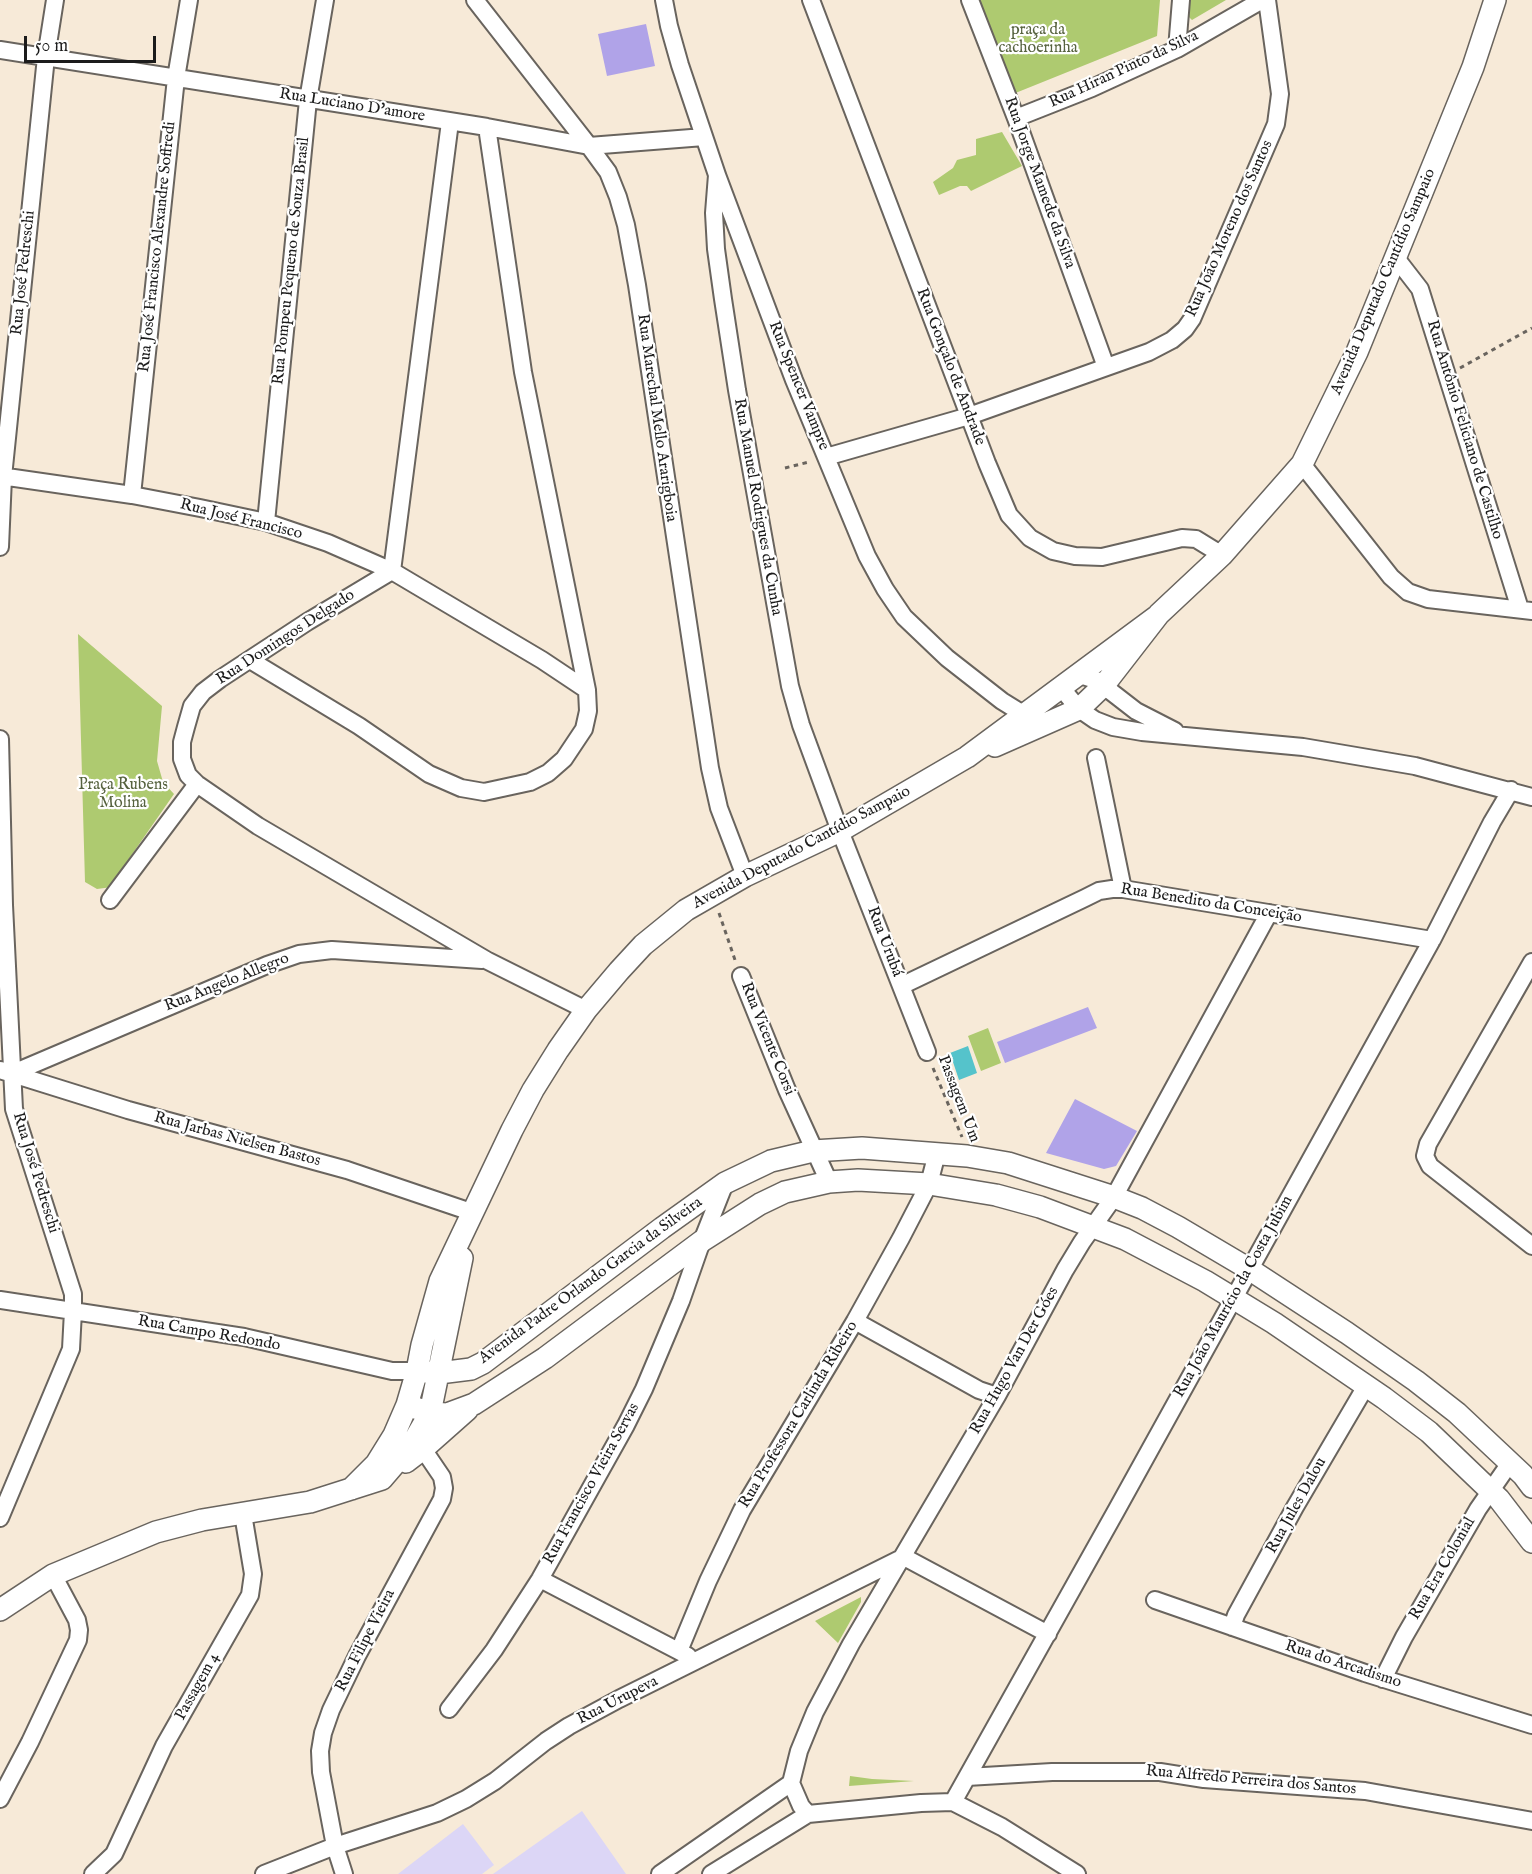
<!DOCTYPE html>
<html>
<head>
<meta charset="utf-8">
<style>
	body { margin:0 }
	#map { position:relative; width:1532px; height:1874px; overflow:hidden; background:#f7ead8; font-family:"IM FELL English",serif }
	canvas { display:block }
	.scale { position:absolute; left:24px; top:36px; width:132px; height:27px; box-sizing:border-box; border:3px solid #1c1c1c; border-top:0; padding-left:8px; font-size:18px; line-height:21px; white-space:nowrap; color:#1c1c1c; -webkit-text-stroke:4px #fff; paint-order:stroke }
</style>
</head>
<body>
<div id="map">
<canvas width="1532" height="1874"></canvas>
<div class="scale">50 m</div>
</div>
<script>
const context = document.querySelector('canvas').getContext('2d');
context.lineJoin = 'round';
function paint(path, color) { context.fillStyle = color; context.fill(path, 'evenodd'); }
const poly = rows => new Path2D(rows.map(r => 'M' + r).join(''));
function trace(path, color, width, dash) { context.strokeStyle = color; context.lineWidth = width; context.lineCap = dash ? 'butt' : 'round'; context.setLineDash(dash || []); context.stroke(path); }
function write(font, color, halo, rows, align = 'center') {
  context.font = font + ' "IM FELL English",serif'; context.lineWidth = 4.5; context.setLineDash([]); context.textBaseline = 'middle'; context.strokeStyle = halo; context.fillStyle = color; for (const [text, x, y, turn = 0] of rows) {
    context.save(); context.translate(x, y); context.rotate((+turn || 0) * Math.PI / 180); context.textAlign = isNaN(turn) ? turn : align; if (halo) context.strokeText(text, 0, 0); context.fillText(text, 0, 0); context.restore();
  }
}
paint(poly([
	[582,1811,626,1874,493,1874],
	[463,1824,494,1865,482,1874,398,1874]
]), '#dcd6f6');
paint(poly([
	[979,0,1160,0,1157,36,1013,94],
	[1186,0,1226,0,1192,20,1186,14],
	[1002,132,1022,166,971,191,967,186,960,186,939,195,933,182,953,168,957,160,976,155,976,139],
	[78,634,162,706,157,761,163,782,174,794,126,863,112,887,97,889,85,882],
	[988,1028,1001,1063,981,1071,968,1036],
	[861,1597,861,1602,838,1643,815,1621],
	[850,1776,872,1779,914,1781,849,1786]
]), '#aeca70');
paint(poly([
	[968,1046,977,1073,959,1080,950,1053]
]), '#55c3cb');
paint(poly([
	[646,24,655,66,607,76,598,34],
	[1088,1007,1097,1028,1005,1063,997,1042],
	[1075,1099,1137,1131,1116,1166,1104,1169,1046,1153]
]), '#b0a3e8');
const minor = poly([
	[475,0,589,146,608,172,618,197,626,225,637,285,710,768,719,808,745,876],
	[664,0,669,26,680,65,717,175,794,380,867,556,885,589,904,617,947,658,1002,701,1023,714],
	[811,0,987,463,1009,515,1030,538,1053,551,1075,556,1102,557,1182,538,1196,539,1222,555],
	[970,0,1016,118,1106,367],
	[1177,49,1181,0],
	[0,50,487,127,589,146,704,137],
	[1016,118,1092,88,1177,49,1262,0],
	[450,122,392,571,307,622,220,679,203,692,192,706,186,727,182,742,182,759,188,775,197,784,258,826,488,961,586,1010],
	[717,175,714,213,716,249,723,299,737,390,790,686,801,725,840,831,927,1052],
	[1396,258,1420,289,1520,609],
	[826,457,969,416,1149,352,1172,340,1185,329,1192,319,1276,124,1280,94,1267,0],
	[1302,464,1391,577,1408,592,1428,599,1532,611],
	[0,476,132,495,200,508,266,522,328,543,392,571,542,660,587,690],
	[132,495,176,78,189,0],
	[266,522,308,100,325,0],
	[0,547,3,477,46,57,55,0],
	[250,660,359,726,429,774,461,788,484,792,530,782,548,773,564,759,584,729,588,711,587,690,523,372,487,127],
	[1077,674,1096,680,1136,711,1175,731],
	[1063,685,1068,696,1079,709,1095,720,1113,727,1142,732,1303,747,1415,766,1532,797],
	[0,739,4,905,14,1109,73,1294,73,1311,71,1349,0,1518],
	[1096,758,1123,889],
	[110,900,197,784],
	[1532,962,1428,1144,1425,1156,1430,1166,1532,1246],
	[741,976,787,1090,829,1182],
	[901,986,1085,898,1099,891,1112,889,1123,889,1432,940],
	[0,1070,128,1110,347,1170,474,1213],
	[13,1073,267,965,299,954,332,950,482,960],
	[0,1300,244,1337,392,1371,417,1371],
	[855,1321,979,1390,997,1396],
	[540,1579,688,1656],
	[1155,1600,1365,1673,1532,1725],
	[1232,1627,1236,1615,1295,1507,1366,1386],
	[679,1651,708,1581,742,1510,855,1321,901,1238,929,1184,937,1153],
	[1383,1679,1404,1637,1478,1509,1510,1463],
	[449,1709,494,1650,540,1579,626,1425,644,1389,681,1301,702,1241,725,1183],
	[967,1777,1052,1772,1160,1772,1204,1779,1365,1791,1532,1821],
	[0,1799,30,1742,78,1640,79,1630,77,1620,53,1575],
	[953,1802,1116,1511,1432,940,1492,822,1511,790],
	[808,1814,801,1806,791,1783,799,1751,815,1712,851,1644,997,1396,1065,1270,1082,1242,1114,1197,1269,913],
	[93,1874,114,1854,164,1746,250,1595,253,1574,243,1514],
	[264,1874,335,1846,437,1813,466,1799,495,1781,546,1741,569,1726,619,1699,904,1557,1048,1634],
	[344,1874,335,1846,321,1772,320,1751,323,1733,331,1710,357,1656,442,1499,444,1488,442,1477,423,1449],
	[660,1874,791,1783],
	[711,1874,808,1814,921,1803,953,1802,1002,1827,1077,1874]
]);
const major = poly([
	[995,746,1079,709,1104,685,1159,614,1222,555,1302,464,1357,352,1473,67,1495,0],
	[417,1371,439,1373,471,1369,483,1363,662,1228,725,1183,771,1161,813,1151,862,1148,967,1156,1008,1163,1114,1197,1142,1208,1178,1227,1249,1269,1347,1333,1416,1381,1457,1413,1523,1475,1532,1487],
	[407,1405,430,1413,447,1414,474,1404,545,1358,702,1241,760,1204,785,1192,829,1182,858,1180,929,1184,996,1195,1040,1207,1125,1239,1205,1281,1274,1323,1384,1398,1429,1432,1499,1499,1532,1542],
	[406,1462,423,1449,467,1410],
	[351,1489,376,1464,394,1435,407,1405,417,1371,422,1345,440,1281,512,1130,533,1090,558,1050,586,1010,619,971,643,945,686,910,745,876,840,831,967,757,1156,617],
	[0,1610,53,1575,156,1532,202,1520,310,1502,382,1479,412,1444,430,1413,462,1258]
]);
trace(minor, '#69645e', 20);
trace(major, '#69645e', 24);
trace(poly([
	[1460,368,1532,328],
	[785,468,809,462],
	[719,913,735,960],
	[933,1068,962,1137]
]), '#69645e', 3, [4.5, 4.5]);
trace(minor, '#fff', 16);
trace(major, '#fff', 21);
write('16px', '#56623e', '#fff', [
	["praça da",1038,31],
	["cachoerinha",1038,49],
	["Praça Rubens",123,786],
	["Molina",123,804]
]);
write('16px', '#1c1c1c', '#fff', [
	["Rua Hiran Pinto da Silva",1124,70,-25],
	["Rua Luciano D'amore",352,106,9],
	["Rua Jorge Mamede da Silva",1039,183,70],
	["Rua João Moreno dos Santos",1230,229,-66],
	["Rua José Francisco Alexandre Soffredi",158,247,-84],
	["Rua Pompeu Pequeno de Souza Brasil",292,261,-84],
	["Rua José Pedreschi",24,273,-84],
	["Avenida Deputado Cantídio Sampaio",1384,282,-67],
	["Rua Gonçalo de Andrade",950,367,69],
	["Rua Spencer Vampre",798,386,68],
	["Rua Marechal Mello Ararigboia",656,418,82],
	["Rua Antônio Feliciano de Castilho",1464,430,73],
	["Rua Manuel Rodrigues da Cunha",757,507,80],
	["Rua José Francisco",241,520,14],
	["Rua Domingos Delgado",286,638,-33],
	["Avenida Deputado Cantídio Sampaio",802,848,-28],
	["Rua Benedito da Conceição",1211,904,9],
	["Rua Urubá",884,942,69],
	["Rua Angelo Allegro",227,983,-22],
	["Rua Vicente Corsi",767,1039,68],
	["Passagem Um",958,1099,69],
	["Rua Jarbas Nielsen Bastos",237,1140,15],
	["Rua José Pedreschi",35,1173,73],
	["Avenida Padre Orlando Garcia da Silveira",591,1281,-36],
	["Rua João Maurício da Costa Jubim",1234,1297,-61],
	["Rua Campo Redondo",209,1334,10],
	["Rua Hugo Van Der Góes",1015,1361,-61],
	["Rua Professora Carlinda Ribeiro",799,1415,-59],
	["Rua Francisco Vieira Servas",592,1484,-61],
	["Rua Jules Dalou",1297,1506,-61],
	["Rua Era Colonial",1443,1569,-60],
	["Rua Filipe Vieira",366,1641,-63],
	["Rua do Arcadismo",1343,1665,18],
	["Passagem 4",198,1687,-61],
	["Rua Urupeva",618,1701,-27],
	["Rua Alfredo Perreira dos Santos",1251,1781,5]
]);
</script>
</body>
</html>
